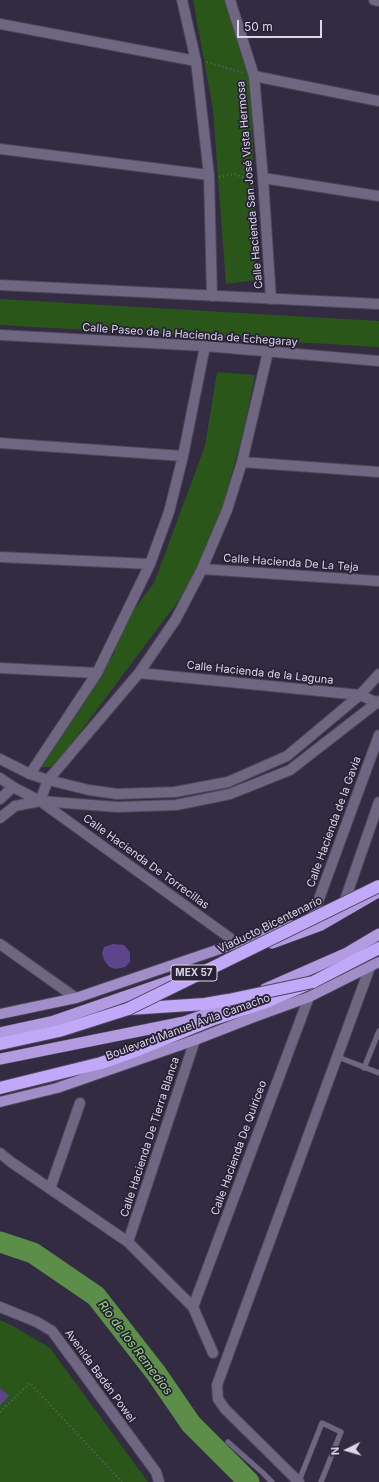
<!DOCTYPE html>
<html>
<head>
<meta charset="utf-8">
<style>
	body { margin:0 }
	#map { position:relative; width:379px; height:1482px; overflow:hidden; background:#322b41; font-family:Inter,sans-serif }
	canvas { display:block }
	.north { position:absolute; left:327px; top:1430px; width:40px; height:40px; -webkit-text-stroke:3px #282137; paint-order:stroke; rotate:265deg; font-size:11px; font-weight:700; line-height:16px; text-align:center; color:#dcd8e6 }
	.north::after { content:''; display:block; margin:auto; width:14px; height:18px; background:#dcd8e6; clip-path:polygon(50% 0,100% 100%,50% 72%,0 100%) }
	.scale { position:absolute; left:237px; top:20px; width:85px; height:18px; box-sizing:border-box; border:2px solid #dcd8e6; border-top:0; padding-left:5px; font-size:12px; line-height:14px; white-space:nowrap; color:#dcd8e6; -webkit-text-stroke:3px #282137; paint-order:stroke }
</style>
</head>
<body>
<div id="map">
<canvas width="379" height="1482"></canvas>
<div class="north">N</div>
<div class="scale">50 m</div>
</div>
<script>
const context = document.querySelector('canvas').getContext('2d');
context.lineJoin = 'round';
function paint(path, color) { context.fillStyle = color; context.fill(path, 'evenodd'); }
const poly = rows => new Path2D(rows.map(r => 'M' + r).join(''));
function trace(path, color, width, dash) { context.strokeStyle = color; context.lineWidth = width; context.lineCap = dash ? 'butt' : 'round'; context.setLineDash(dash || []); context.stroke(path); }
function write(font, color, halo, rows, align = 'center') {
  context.font = font + ' Inter,sans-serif'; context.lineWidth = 3.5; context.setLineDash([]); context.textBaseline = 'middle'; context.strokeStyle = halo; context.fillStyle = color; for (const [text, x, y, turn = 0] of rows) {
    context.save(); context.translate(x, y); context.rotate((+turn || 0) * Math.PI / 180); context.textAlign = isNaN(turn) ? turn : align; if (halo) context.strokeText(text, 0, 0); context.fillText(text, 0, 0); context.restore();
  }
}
paint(poly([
	[193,0,228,0,251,76,256,280,226,284,213,110],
	[0,299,379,321,379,347,0,325],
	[217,372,255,375,243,433,224,502,191,584,54,767,33,767,114,654,117,632,154,583,205,446],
	[0,1320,13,1326,50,1348,148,1482,0,1482]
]), '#2b5619');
trace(poly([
	[0,1242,33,1253,96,1296,156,1373,191,1424,249,1482]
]), '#5c8e4a', 21);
paint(poly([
	[113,944,124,945,130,952,130,962,125,967,116,969,109,967,104,960,102,953,104,947],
	[0,1388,9,1396,0,1405]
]), '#5e448a');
const service = poly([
	[338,1057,379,1073],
	[364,1068,379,1031],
	[228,1442,263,1473,272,1482],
	[299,1481,322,1423,341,1432,321,1482]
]);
const minor = poly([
	[182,0,196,61,209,175,212,296],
	[230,0,254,76,263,178,271,299],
	[374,0,379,1],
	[0,24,196,61],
	[254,76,379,101],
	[0,149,209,175],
	[263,178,379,196],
	[0,443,183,456],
	[242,462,379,472],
	[0,557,150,564],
	[202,569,379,581],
	[0,668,97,673],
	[139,673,360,695,378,703],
	[30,774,97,673,150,564,169,512,183,456,205,346],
	[0,799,13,787],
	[40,801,48,780,139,673,176,619,202,569,227,510,242,462,268,352],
	[40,801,237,943],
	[0,818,15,806,40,801],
	[0,944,76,998],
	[0,1153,11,1162,128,1242,193,1307,213,1353],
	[50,1189,80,1103],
	[128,1242,195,1040],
	[193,1307,309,997],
	[299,1482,225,1409,218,1399,217,1385,370,967]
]);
const secondary = poly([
	[0,285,379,304],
	[0,335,205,346,379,361],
	[0,759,30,774,48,780,89,790,117,794,175,792,228,782,287,756,360,695,379,674],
	[0,778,13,787,40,801,117,807,176,805,230,794,290,770,379,701],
	[345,900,379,802],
	[312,918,379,735],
	[0,1307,37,1322,52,1331,156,1472,159,1482]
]);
const primary = poly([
	[0,1014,76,998,290,925],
	[0,1102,57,1088,195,1040,254,1017,309,997,379,962]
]);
const trunk = poly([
	[272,943,321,925,378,892],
	[265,989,347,953,379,934],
	[0,1033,54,1021,190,974],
	[0,1059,184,1022,224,1008,240,1000]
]);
const motorway = poly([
	[0,1044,59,1031,128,1009,205,1004,228,1000],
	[0,1088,101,1063,138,1050,214,1019,266,1002,313,982,379,948]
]);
trace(service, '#4c4659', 6);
trace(minor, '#4c4659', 12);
trace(secondary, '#4c4659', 12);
trace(primary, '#4c4659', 12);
trace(trunk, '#4c4659', 12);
trace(motorway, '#4c4659', 14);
trace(poly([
	[207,62,243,73],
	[219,177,235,174,248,180,252,181],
	[0,1412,30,1383,122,1482]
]), '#666074', 2, [1, 3]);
trace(service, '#6f6781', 5);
trace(minor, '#6f6781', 10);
trace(secondary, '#6f6781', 10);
trace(primary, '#a18ec8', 10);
trace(trunk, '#b29be0', 11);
trace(motorway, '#c2a8f8', 12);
const motorwayBridge = poly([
	[228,1000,313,982],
	[128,1009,379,886]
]);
trace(motorwayBridge, '#4c4659', 14, []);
trace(motorwayBridge, '#c2a8f8', 12);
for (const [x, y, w] of [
	[194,973,46]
]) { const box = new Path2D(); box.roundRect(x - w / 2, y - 8, w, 16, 3); context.fillStyle = '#282137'; context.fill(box); trace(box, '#dcd8e6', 1); }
write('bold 10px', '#dcd8e6', null, [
	["MEX 57",194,973]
]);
write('11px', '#dcd8e6', '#282137', [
	["Calle Hacienda San José Vista Hermosa",250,185,-95],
	["Calle Paseo de la Hacienda de Echegaray",190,335,4],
	["Calle Hacienda De La Teja",291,563,4],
	["Calle Hacienda de la Laguna",260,673,6],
	["Calle Hacienda de la Gavia",334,822,-70],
	["Calle Hacienda De Torrecillas",146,862,36],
	["Viaducto Bicentenario",270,925,-26],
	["Boulevard Manuel Ávila Camacho",188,1027,-20],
	["Calle Hacienda De Tierra Blanca",150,1137,-72],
	["Calle Hacienda De Quiriceo",239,1148,-70],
	["Avenida Badén Powel",100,1376,54]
]);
write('italic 12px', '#96db7e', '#282137', [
	["Río de los Remedios",135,1348,53]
]);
</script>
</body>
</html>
